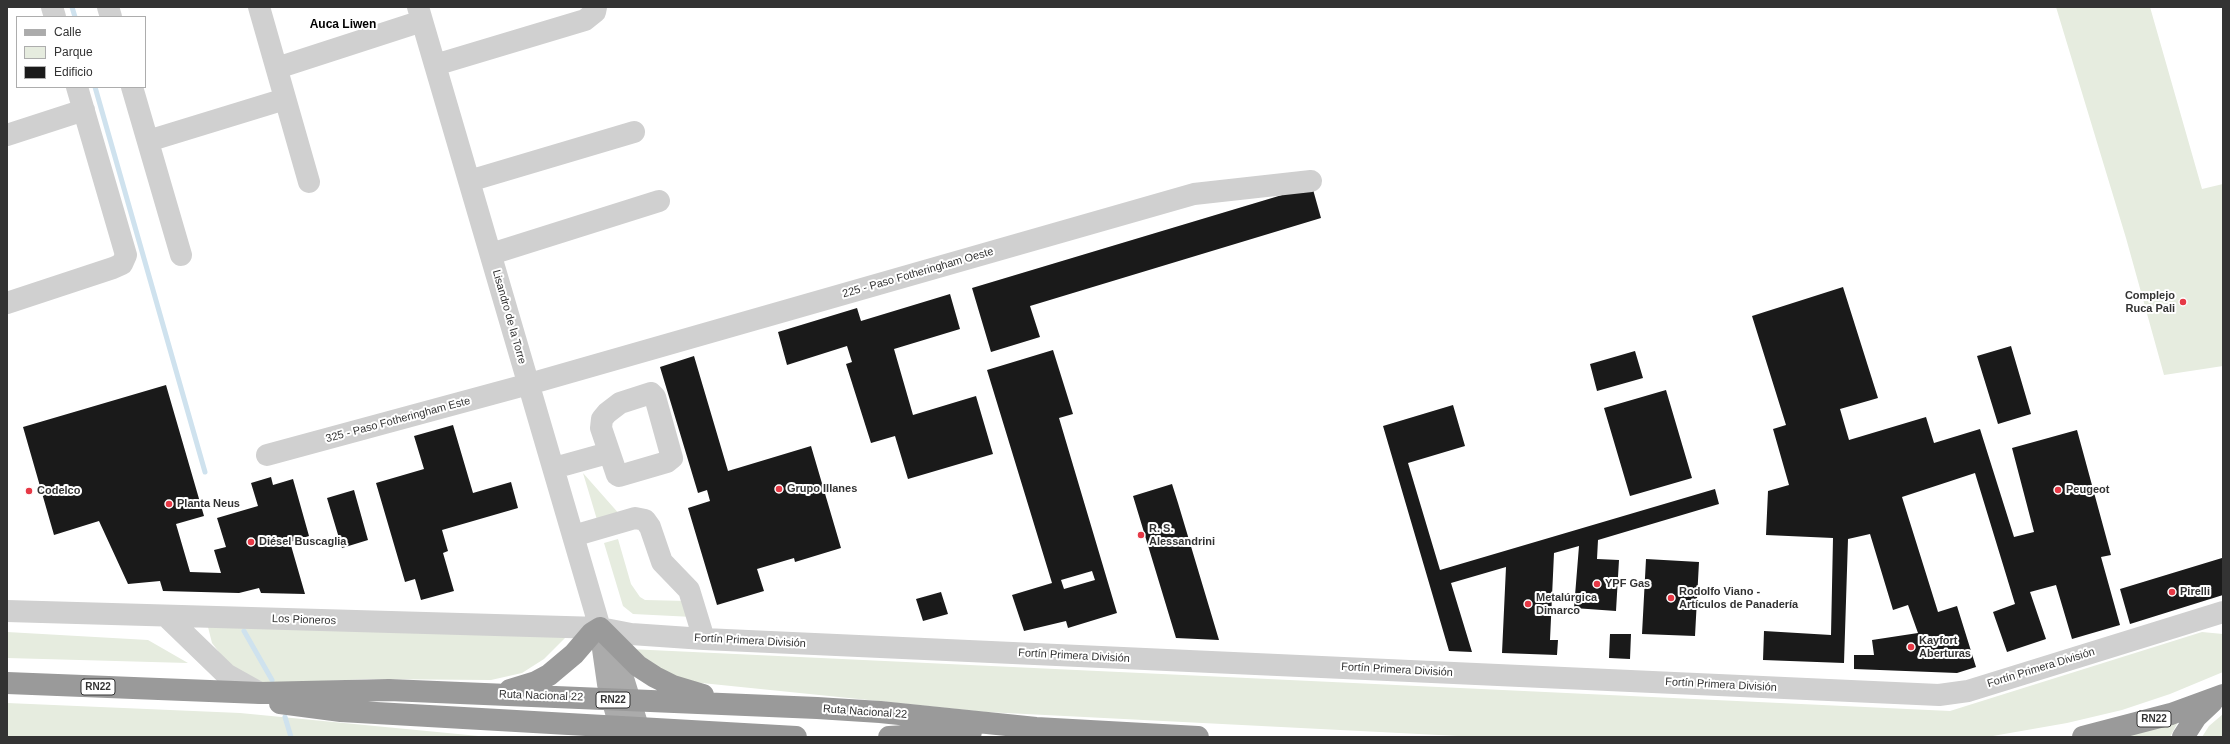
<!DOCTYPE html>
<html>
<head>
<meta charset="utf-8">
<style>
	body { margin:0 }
	#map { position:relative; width:2230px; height:744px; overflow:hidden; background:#fff; font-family:Helvetica,sans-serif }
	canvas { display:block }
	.frame { position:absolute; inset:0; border:8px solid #333; pointer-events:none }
	.legend { position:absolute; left:16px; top:16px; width:130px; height:72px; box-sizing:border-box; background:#fff; border:1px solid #adadad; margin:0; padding:5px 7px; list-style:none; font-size:12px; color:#333 }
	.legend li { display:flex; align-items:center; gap:8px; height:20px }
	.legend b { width:20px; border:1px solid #adadad }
</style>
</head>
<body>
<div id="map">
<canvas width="2230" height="744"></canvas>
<div class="frame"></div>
<ul class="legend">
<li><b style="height:5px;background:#ababab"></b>Calle</li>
<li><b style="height:11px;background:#e6ecdf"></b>Parque</li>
<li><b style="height:11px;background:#1a1a1a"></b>Edificio</li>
</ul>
</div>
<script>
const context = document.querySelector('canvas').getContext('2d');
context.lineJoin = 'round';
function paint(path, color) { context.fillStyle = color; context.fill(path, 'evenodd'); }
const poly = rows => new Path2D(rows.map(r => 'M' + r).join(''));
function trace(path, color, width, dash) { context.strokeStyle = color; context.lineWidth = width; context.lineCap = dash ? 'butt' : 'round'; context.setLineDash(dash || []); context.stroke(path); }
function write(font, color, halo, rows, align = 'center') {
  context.font = font + ' Helvetica,sans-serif'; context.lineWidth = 4; context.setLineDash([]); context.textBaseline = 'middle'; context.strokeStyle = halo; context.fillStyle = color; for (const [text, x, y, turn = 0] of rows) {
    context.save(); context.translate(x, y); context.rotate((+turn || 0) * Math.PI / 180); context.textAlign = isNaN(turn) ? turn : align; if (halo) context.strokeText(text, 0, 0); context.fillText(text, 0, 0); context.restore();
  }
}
paint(poly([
	[2056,7,2150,7,2202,189,2223,184,2223,366,2164,375,2126,238],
	[583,473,621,516,598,523],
	[618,539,631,584,640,597,645,600,688,601,693,617,633,614,623,606,604,543],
	[207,623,568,635,544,659,522,673,491,680,367,679,263,684,241,673,225,660,212,643],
	[7,632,148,640,188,663,7,658],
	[2202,632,2223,634,2223,672,2170,694,2122,710,2067,723,1987,737,1478,737,986,712,682,681,629,649,1950,711],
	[7,703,240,713,489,737,7,737],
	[2223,714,2223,737,2202,737,2209,726],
	[2178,722,2170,737,2117,737]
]), '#e6ecdf');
trace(poly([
	[72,7,75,17],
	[95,87,205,472],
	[244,631,272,680],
	[285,717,291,737]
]), '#cfe2ee', 5);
paint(poly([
	[1312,186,1321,218,1030,306,1040,337,991,352,972,288],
	[1843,287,1878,398,1840,409,1849,440,1926,417,1934,443,1980,429,2014,537,2034,532,2012,448,2077,430,2111,555,2101,557,2120,625,2072,639,2056,585,2030,592,2046,639,2007,652,1993,612,2015,604,1975,473,1902,497,1938,612,1957,606,1976,667,1957,673,1854,669,1854,655,1874,655,1872,640,1918,633,1908,605,1893,610,1870,534,1848,539,1844,663,1763,660,1764,631,1831,635,1833,538,1766,535,1768,491,1789,485,1773,429,1786,425,1752,316],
	[950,294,960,329,894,349,913,415,976,396,993,454,908,479,895,436,871,443,846,364,852,362,847,346,787,365,778,332,857,308,861,321],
	[2011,346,2031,414,1998,424,1977,356],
	[1053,350,1073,414,1059,418,1117,613,1068,628,1066,621,1024,631,1012,595,1052,583,987,370],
	[1092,571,1095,580,1064,589,1061,580],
	[1635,351,1643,378,1597,391,1590,364],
	[694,356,728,471,811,446,841,548,795,562,794,558,757,569,764,591,717,605,688,508,710,501,707,490,698,493,660,367],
	[166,385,204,516,176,524,190,572,221,573,214,550,226,547,217,518,258,506,251,483,271,477,273,485,293,479,309,536,290,542,305,594,261,593,259,588,239,593,163,591,160,581,128,584,99,521,54,535,23,427],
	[1666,390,1692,478,1630,496,1604,408],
	[1453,405,1465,446,1408,463,1440,570,1715,489,1719,504,1598,540,1597,559,1619,560,1616,611,1574,608,1579,546,1554,553,1550,640,1558,640,1557,655,1502,653,1506,567,1451,583,1472,652,1449,651,1383,426],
	[453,425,473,493,511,482,518,508,442,530,448,551,443,553,454,591,421,600,415,579,405,582,376,483,424,469,414,436],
	[1172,484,1178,503,1219,640,1176,638,1133,496],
	[354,490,368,540,342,548,327,498],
	[2222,558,2223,595,2130,624,2120,589],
	[1646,559,1699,562,1695,636,1642,634],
	[941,592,948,614,923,621,916,599],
	[1610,634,1631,634,1630,659,1609,658]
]), '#1a1a1a');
trace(poly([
	[52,7,55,17],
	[108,7,111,17],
	[259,7,309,182],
	[418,7,600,628],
	[435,65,585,20,595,12,596,7],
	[277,68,422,21],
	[132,87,181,255],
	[7,135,84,110],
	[148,141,285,99],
	[469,181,634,132],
	[491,254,659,201],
	[7,303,113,268,122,264,126,255,77,87],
	[651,393,655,397,672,458,667,462,619,476,617,475,601,428,602,419,607,413,620,403,651,393],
	[267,455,529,384,1194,194,1311,181],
	[554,468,608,453],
	[573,536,635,518,645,520,650,527,662,562,689,590,704,639],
	[7,611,600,628,631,634,704,639,1939,695,1968,691,2223,612],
	[166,616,226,674,260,693]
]), '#d0d0d0', 22);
trace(poly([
	[602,632,622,675,641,737],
	[603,649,608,684,623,737]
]), '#ababab', 22);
trace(poly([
	[7,683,260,693,389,690,817,708,880,712,1036,728,1198,737],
	[510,690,536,682,549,675,574,654,592,633,600,628,638,666,655,677,673,686,703,695],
	[280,703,341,711,796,737],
	[889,737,971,732],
	[2083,737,2171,714,2223,695],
	[2183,737,2196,717,2212,702]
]), '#9a9a9a', 22);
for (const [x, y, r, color] of [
	[2183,302,4,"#e63946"],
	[779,489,4,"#e63946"],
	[2058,490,4,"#e63946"],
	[29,491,4,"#e63946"],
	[169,504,4,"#e63946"],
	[1141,535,4,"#e63946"],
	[251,542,4,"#e63946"],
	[1597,584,4,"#e63946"],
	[2172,592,4,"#e63946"],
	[1671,598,4,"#e63946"],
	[1528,604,4,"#e63946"],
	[1911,647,4,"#e63946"]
]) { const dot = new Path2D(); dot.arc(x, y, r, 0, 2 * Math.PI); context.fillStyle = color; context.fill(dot); trace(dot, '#fff', 1.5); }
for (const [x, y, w] of [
	[98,687,34],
	[613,700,34],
	[2154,719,34]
]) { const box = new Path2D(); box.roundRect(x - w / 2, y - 8, w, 16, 3); context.fillStyle = '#fff'; context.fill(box); trace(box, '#333', 1); }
write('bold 10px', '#333', null, [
	["RN22",98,687],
	["RN22",613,700],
	["RN22",2154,719]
]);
write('11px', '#333', '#fff', [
	["225 - Paso Fotheringham Oeste",918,273,-16],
	["Lisandro de la Torre",509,317,74],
	["325 - Paso Fotheringham Este",398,420,-15],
	["Los Pioneros",304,620,2],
	["Fortín Primera División",750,641,3],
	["Fortín Primera División",1074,656,3],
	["Fortín Primera División",2041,668,-17],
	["Fortín Primera División",1397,670,3],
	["Fortín Primera División",1721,685,3],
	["Ruta Nacional 22",541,696,2],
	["Ruta Nacional 22",865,712,4]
]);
write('bold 11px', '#333', '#fff', [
	["Complejo",2175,296,"right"],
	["Ruca Pali",2175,309,"right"],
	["Grupo Illanes",787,489],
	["Peugeot",2066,490],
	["Codelco",37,491],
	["Planta Neus",177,504],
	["R. S.",1149,529],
	["Alessandrini",1149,542],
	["Diésel Buscaglia",259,542],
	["YPF Gas",1605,584],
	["Rodolfo Viano -",1679,592],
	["Artículos de Panadería",1679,605],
	["Pirelli",2180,592],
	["Metalúrgica",1536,598],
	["Dimarco",1536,611],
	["Kayfort",1919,641],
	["Aberturas",1919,654]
], 'left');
write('bold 12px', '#000', '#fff', [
	["Auca Liwen",343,25]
]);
</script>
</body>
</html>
